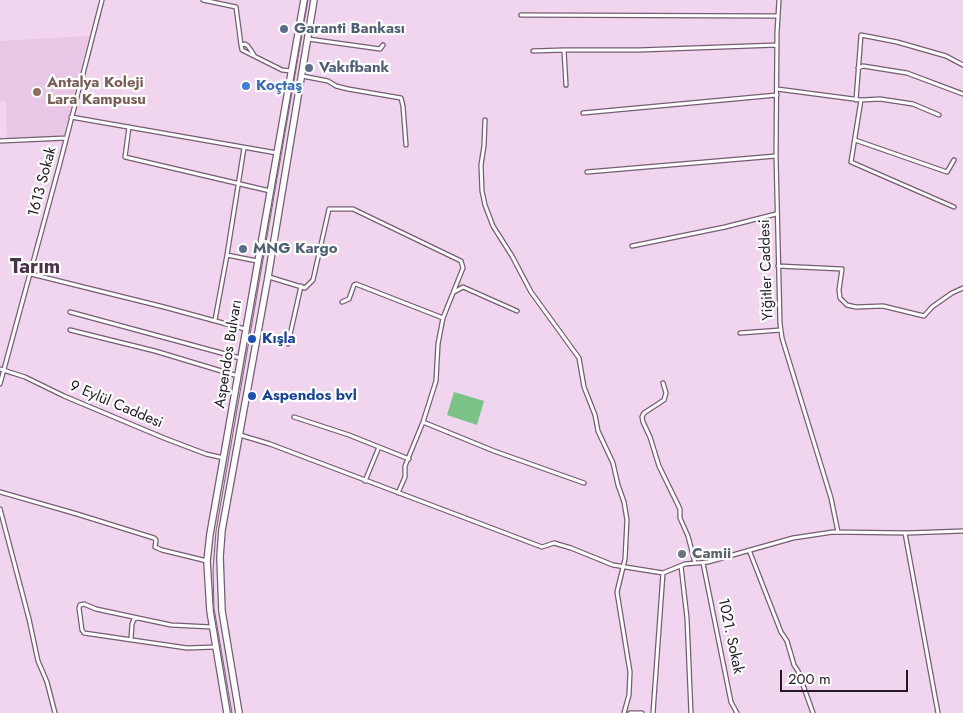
<!DOCTYPE html>
<html>
<head>
<meta charset="utf-8">
<style>
	body { margin:0 }
	#map { position:relative; width:963px; height:713px; overflow:hidden; background:#f1d4ee; font-family:Jost,sans-serif }
	canvas { display:block }
	.scale { position:absolute; left:780px; top:670px; width:128px; height:22px; box-sizing:border-box; border:2px solid #241923; border-top:0; padding-left:6px; font-size:15px; line-height:18px; white-space:nowrap; color:#241923; -webkit-text-stroke:4px #fff; paint-order:stroke }
</style>
</head>
<body>
<div id="map">
<canvas width="963" height="713"></canvas>
<div class="scale">200 m</div>
</div>
<script>
const context = document.querySelector('canvas').getContext('2d');
context.lineJoin = 'round';
function paint(path, color) { context.fillStyle = color; context.fill(path, 'evenodd'); }
const poly = rows => new Path2D(rows.map(r => 'M' + r).join(''));
function trace(path, color, width, dash) { context.strokeStyle = color; context.lineWidth = width; context.lineCap = dash ? 'butt' : 'round'; context.setLineDash(dash || []); context.stroke(path); }
function write(font, color, halo, rows, align = 'center') {
  context.font = font + ' Jost,sans-serif'; context.lineWidth = 4.5; context.setLineDash([]); context.textBaseline = 'middle'; context.strokeStyle = halo; context.fillStyle = color; for (const [text, x, y, turn = 0] of rows) {
    context.save(); context.translate(x, y); context.rotate((+turn || 0) * Math.PI / 180); context.textAlign = isNaN(turn) ? turn : align; if (halo) context.strokeText(text, 0, 0); context.fillText(text, 0, 0); context.restore();
  }
}
paint(poly([
	[89,36,63,137,7,140,6,101,0,101,0,41]
]), '#e8c6e6');
paint(poly([
	[454,392,484,401,477,425,447,415]
]), '#7ac386');
const minor = poly([
	[203,0,236,7,241,45],
	[779,0,777,33,776,156,780,323,782,338,831,498,838,532],
	[521,15,778,16],
	[308,39,373,48,380,49,383,45],
	[564,50,639,50,777,45],
	[533,51,564,50,566,85],
	[254,55,248,46,245,44,241,45,242,50,282,70,291,71],
	[858,68,863,66,907,73,963,94],
	[302,76,328,81,336,86,348,89,401,98,403,106,406,145],
	[777,89,861,100,880,99,913,104,939,115],
	[856,100,861,35,897,42,946,56,963,65],
	[861,100,851,162,954,207],
	[583,113,777,95],
	[71,117,277,153],
	[485,120,484,146,481,165,482,191,485,205,493,226,512,256,531,292,579,358,584,387,595,415,598,431,613,463,618,485,624,502,627,520,625,559,617,592,630,672,629,695,624,713],
	[129,127,125,157,270,191],
	[855,140,947,172,954,160],
	[0,141,66,138],
	[244,148,227,255,257,261],
	[587,172,776,156],
	[632,246,725,227,776,214],
	[778,266,842,269,839,290,840,298,847,305,856,307,883,306,924,316,932,307,952,293,963,288],
	[31,274,164,307,245,329],
	[269,277,305,288,313,280,329,209,353,209,461,261,463,268,443,318,356,284,354,285,349,299,342,302],
	[454,292,463,287,517,311],
	[70,312,240,358],
	[215,320,227,255],
	[70,330,155,351,238,376],
	[740,333,781,330],
	[288,344,301,286],
	[0,369,25,377,64,396,164,438,206,454,224,458],
	[663,383,666,393,664,400,644,413,642,417,643,422,650,437,659,466,680,509,680,518,688,536,695,563],
	[0,384,60,163,102,0],
	[294,417,349,435,409,459],
	[423,422,494,451,584,483],
	[240,435,270,444,542,547,554,543,571,548,613,565,663,573,685,564,708,562,793,538,833,532,907,533,963,531],
	[365,481,379,447],
	[0,492,77,514,154,538,156,540,155,547,162,550,207,561],
	[398,493,405,477,405,466,423,422,436,381,438,344,443,318],
	[0,509,29,619,38,661,47,682,55,713],
	[905,533,938,713],
	[749,550,781,632,787,641,794,665,798,671,813,713],
	[703,563,731,702,737,713],
	[681,566,687,618,691,713],
	[138,618,96,609,84,604,80,605,79,608,82,630,84,633,187,648,215,647],
	[131,639,132,624,134,619,138,618,171,625,212,627],
	[630,713,642,713],
	[653,713,663,573]
]);
const primary = poly([
	[227,713,210,611,207,561,210,534,304,0],
	[239,713,222,611,220,557,222,530,268,277,314,0]
]);
trace(minor, '#755d73', 5.5);
trace(primary, '#755d73', 8);
trace(minor, '#fff', 3);
trace(primary, '#fff', 5.5);
trace(poly([
	[232,713,214,608,213,571,216,531,308,0]
]), '#776575', 1);
for (const [x, y, r, color] of [
	[284,29,5,"#5c6f8a"],
	[309,68,5,"#5c6f8a"],
	[246,86,5,"#3f7fe0"],
	[37,92,5,"#8d6e63"],
	[243,249,5,"#5c6f8a"],
	[252,339,5,"#1a4fb4"],
	[252,396,5,"#1a4fb4"],
	[682,554,5,"#6b7280"]
]) { const dot = new Path2D(); dot.arc(x, y, r, 0, 2 * Math.PI); context.fillStyle = color; context.fill(dot); trace(dot, '#fff', 2); }
write('bold 15px', '#4e5e75', '#fff', [
	["Garanti Bankası",294,29],
	["Vakıfbank",319,68],
	["MNG Kargo",253,249]
], 'left');
write('bold 15px', '#785e54', '#fff', [
	["Antalya Koleji",47,83],
	["Lara Kampusu",47,100]
], 'left');
write('bold 15px', '#366cbe', '#fff', [
	["Koçtaş",256,86]
], 'left');
write('15px', '#241923', '#fff', [
	["1613 Sokak",43,182,-75],
	["Yiğitler Caddesi",767,270,-92],
	["Aspendos Bulvarı",229,354,-81],
	["9 Eylül Caddesi",116,405,23],
	["1021. Sokak",730,636,78]
]);
write('bold 15px', '#164399', '#fff', [
	["Kışla",262,339],
	["Aspendos bvl",262,396]
], 'left');
write('bold 15px', '#5b616d', '#fff', [
	["Camii",692,554]
], 'left');
write('bold 20px', '#493348', '#fff', [
	["Tarım",35,268]
]);
</script>
</body>
</html>
